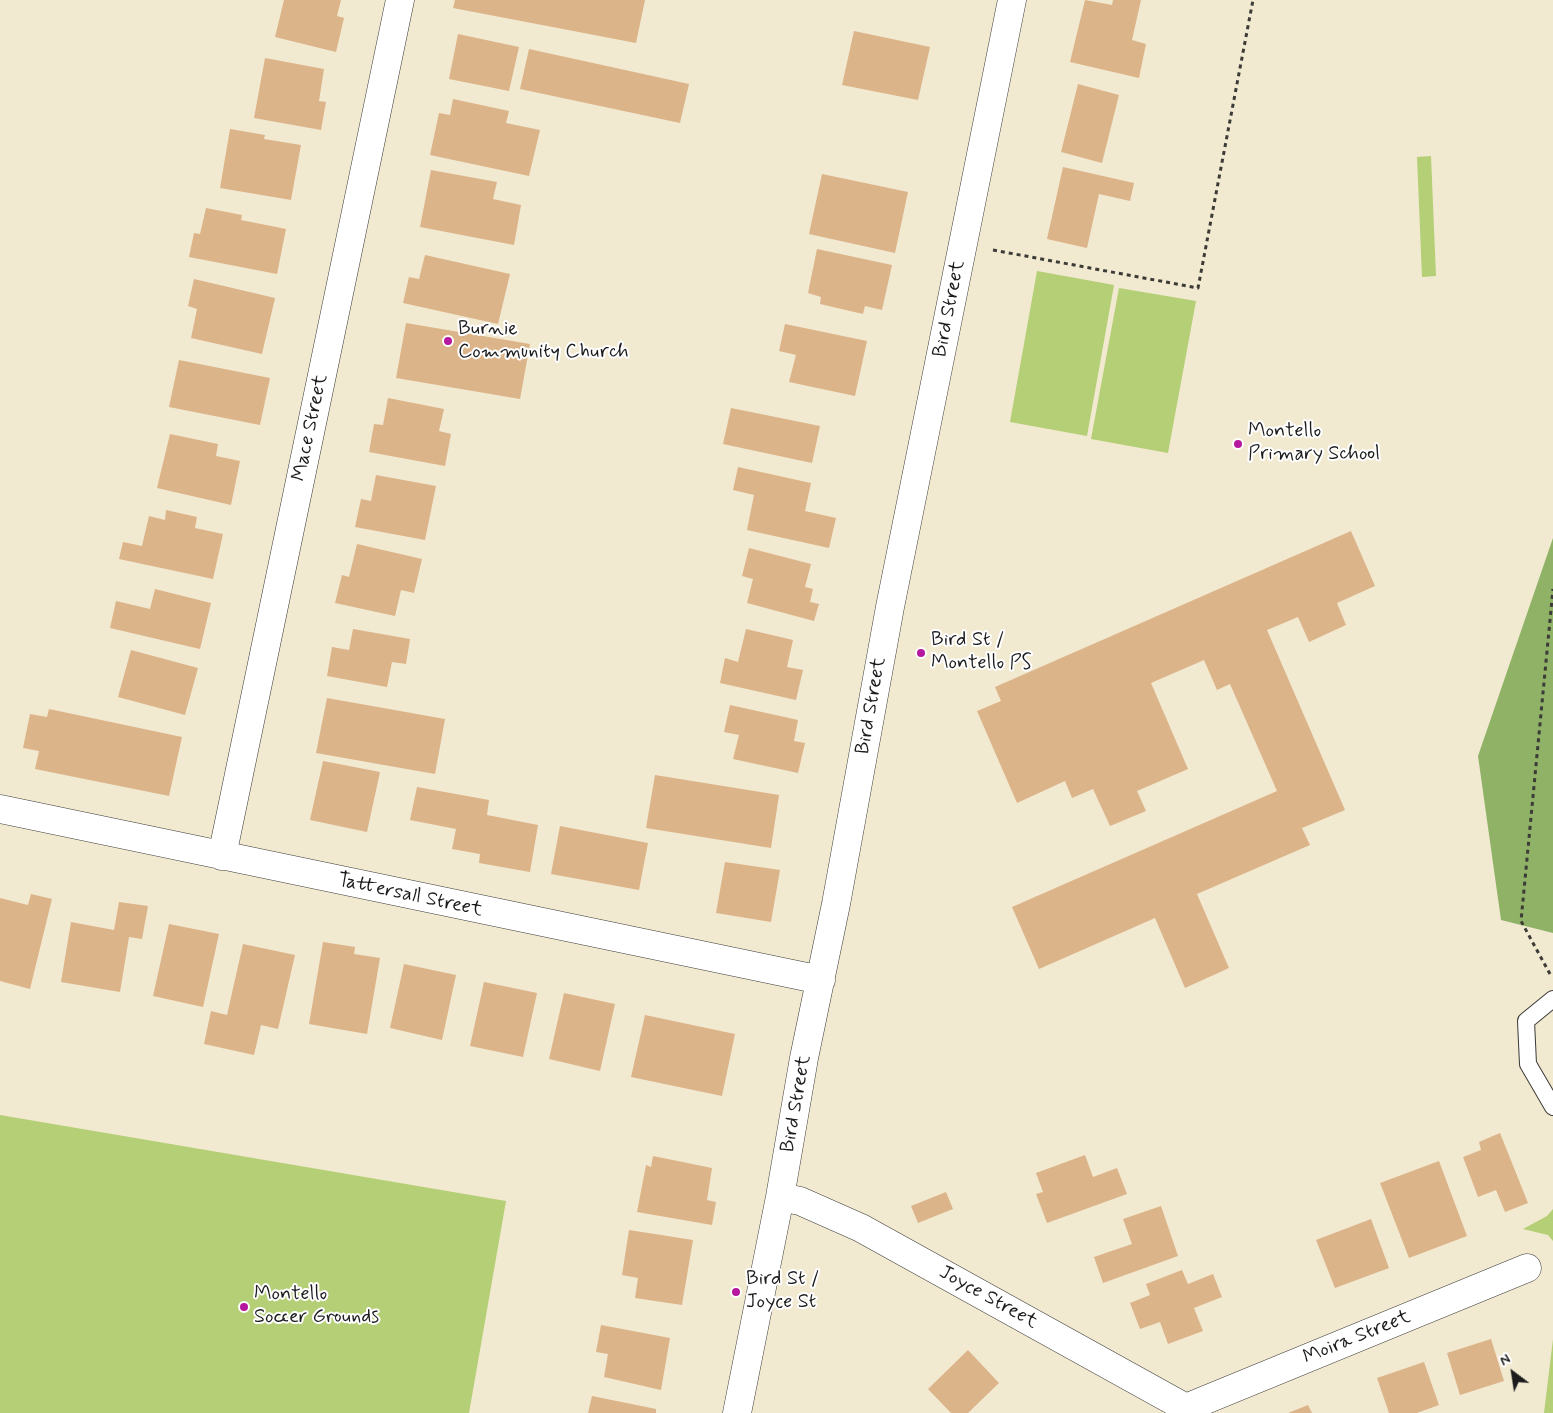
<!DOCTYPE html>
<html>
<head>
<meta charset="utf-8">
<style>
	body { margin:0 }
	#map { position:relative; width:1553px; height:1413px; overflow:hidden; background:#f2e9d1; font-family:Mynerve,sans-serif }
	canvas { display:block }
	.north { position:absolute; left:1488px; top:1348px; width:50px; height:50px; -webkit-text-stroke:4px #fff; paint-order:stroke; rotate:329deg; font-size:14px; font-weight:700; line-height:20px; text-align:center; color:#1c1c1c }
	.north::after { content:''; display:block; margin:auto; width:18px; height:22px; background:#1c1c1c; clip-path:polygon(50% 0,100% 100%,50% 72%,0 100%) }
</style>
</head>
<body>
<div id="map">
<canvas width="1553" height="1413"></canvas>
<div class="north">N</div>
</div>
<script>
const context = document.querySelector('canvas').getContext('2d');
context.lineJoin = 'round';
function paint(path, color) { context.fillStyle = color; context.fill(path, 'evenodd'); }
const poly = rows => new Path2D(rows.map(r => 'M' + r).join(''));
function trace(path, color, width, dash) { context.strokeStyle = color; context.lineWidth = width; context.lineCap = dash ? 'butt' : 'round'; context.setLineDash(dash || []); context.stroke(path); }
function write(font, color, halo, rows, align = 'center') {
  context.font = font + ' Mynerve,sans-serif'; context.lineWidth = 4; context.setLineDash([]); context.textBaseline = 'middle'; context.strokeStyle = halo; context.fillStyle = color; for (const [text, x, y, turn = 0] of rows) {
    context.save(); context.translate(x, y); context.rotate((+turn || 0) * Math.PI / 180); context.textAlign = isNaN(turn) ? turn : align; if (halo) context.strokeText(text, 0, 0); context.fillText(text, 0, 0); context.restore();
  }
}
paint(poly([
	[1431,156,1436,276,1422,277,1417,157],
	[1037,271,1114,285,1087,436,1010,422],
	[1119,288,1196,301,1168,453,1091,439],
	[0,1115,506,1201,469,1413,0,1413],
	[1553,1209,1553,1241,1548,1235,1523,1229,1547,1216],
	[1553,1339,1553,1413,1544,1413]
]), '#b4cf75');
paint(poly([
	[1553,538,1553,933,1501,920,1478,756]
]), '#8fb266');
paint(poly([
	[284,0,341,0,337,16,344,18,336,52,275,37],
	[455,0,645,0,636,43,453,8],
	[1085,0,1112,5,1113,0,1141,0,1132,40,1146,44,1139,78,1070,62],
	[854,31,930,47,918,100,842,85],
	[458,34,519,47,509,91,449,79],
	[529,49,689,84,680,123,520,89],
	[265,58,324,69,319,101,326,102,321,130,254,118],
	[1078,84,1119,95,1102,163,1061,152],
	[453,99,509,111,506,123,540,130,529,176,430,155,439,113,450,115],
	[230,129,265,135,264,139,301,145,291,200,220,188],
	[1063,167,1134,183,1130,201,1099,194,1087,248,1047,239],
	[431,170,497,182,493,199,521,205,514,245,420,227],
	[822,174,908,192,895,253,809,234],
	[206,208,242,215,241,220,286,229,277,274,189,257,194,233,200,234],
	[817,249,892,265,882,310,865,306,863,314,820,304,821,297,808,293],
	[425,255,510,274,498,324,403,303,409,277,419,279],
	[194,279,275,298,262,354,191,338,197,309,188,306],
	[406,323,530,344,520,399,396,378],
	[785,324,867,341,855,396,789,382,796,355,779,351],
	[179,360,270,378,260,425,169,407],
	[388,398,444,409,439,431,451,434,445,466,369,452,374,424,383,425],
	[731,408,820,426,812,463,723,444],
	[170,434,218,444,216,456,240,461,231,505,157,488],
	[738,467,811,483,805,511,836,518,829,548,747,530,754,495,733,490],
	[376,475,436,486,425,540,355,527,361,499,371,501],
	[166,510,197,517,195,528,223,534,213,579,119,559,123,542,142,546,149,516,165,520],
	[1351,531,1375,586,1337,603,1346,625,1309,642,1298,617,1267,630,1345,810,1302,828,1310,845,1197,894,1229,968,1185,988,1155,918,1039,969,1012,907,1277,791,1230,684,1217,690,1204,660,1151,683,1188,769,1137,791,1146,811,1110,826,1093,789,1072,798,1065,781,1017,803,977,711,1001,701,995,687],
	[357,544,422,559,414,593,401,590,395,616,335,603,342,575,349,577],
	[749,548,811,564,805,587,813,589,810,602,819,604,814,621,747,603,753,579,742,576],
	[155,589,211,603,200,649,110,628,116,601,150,609],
	[353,629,410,639,406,664,392,662,387,687,327,676,332,647,349,650],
	[746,629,793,640,787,667,803,670,796,700,720,683,725,658,738,662],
	[131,650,198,668,185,715,118,697],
	[327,698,445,719,435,774,316,753],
	[730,705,798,720,794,741,805,743,798,773,733,759,739,735,724,732],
	[49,709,182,737,169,796,35,769,39,751,23,748,30,714,47,717],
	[323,761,380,772,367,832,310,820],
	[655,775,779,795,771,848,646,828],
	[417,787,489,800,487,815,538,825,530,872,479,863,480,854,452,849,456,829,410,820],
	[560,826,648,843,639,890,551,874],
	[725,862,780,870,771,922,716,913],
	[31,894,52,899,30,989,0,981,0,898,28,905],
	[119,902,148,906,142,939,129,937,120,992,61,982,71,922,114,930],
	[169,924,219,934,203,1007,153,996],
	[323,942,355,947,354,954,380,958,367,1034,309,1024],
	[243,944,295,955,278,1029,261,1025,254,1055,204,1044,211,1011,227,1015],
	[404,964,456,975,442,1040,390,1028],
	[484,982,537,993,523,1057,470,1046],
	[564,993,615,1004,600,1071,549,1059],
	[645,1015,735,1034,722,1096,631,1077],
	[1500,1133,1528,1203,1505,1212,1496,1190,1478,1197,1463,1157,1481,1150,1479,1142],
	[1085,1155,1093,1177,1117,1168,1127,1194,1047,1223,1036,1194,1043,1192,1036,1173],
	[653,1156,712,1168,707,1200,716,1202,712,1225,637,1212,646,1165,651,1167],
	[1439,1161,1467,1236,1409,1258,1380,1183],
	[946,1192,953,1209,918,1223,911,1206],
	[1161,1206,1178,1256,1103,1283,1094,1257,1132,1244,1123,1219],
	[1371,1219,1389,1268,1335,1288,1316,1240],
	[629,1230,693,1240,682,1305,635,1298,638,1278,622,1275],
	[1182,1270,1188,1284,1213,1274,1222,1297,1194,1308,1203,1331,1168,1344,1160,1322,1140,1329,1130,1303,1150,1295,1146,1284],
	[601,1325,670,1338,661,1390,604,1377,608,1354,596,1352],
	[1491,1339,1504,1381,1460,1395,1447,1353],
	[968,1350,999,1383,968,1413,951,1413,928,1389],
	[1424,1362,1439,1405,1417,1413,1389,1413,1377,1378],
	[592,1396,656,1409,656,1413,588,1413],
	[1308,1405,1312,1413,1288,1413]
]), '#dcb489');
const lane = poly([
	[1553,999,1526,1021,1528,1064,1553,1107]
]);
const street = poly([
	[0,809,821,980],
	[222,856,400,0],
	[780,1197,800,1201,861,1228,1186,1408,1189,1413],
	[1186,1408,1527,1268],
	[737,1413,780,1197,804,1058,836,904,890,607,1012,0]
]);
trace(lane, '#3c3b37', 18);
trace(street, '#3c3b37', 29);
trace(poly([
	[993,250,1198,288,1253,0],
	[1550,974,1521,921,1553,589]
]), '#3c3b37', 3, [4, 4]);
trace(lane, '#fff', 16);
trace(street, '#fff', 28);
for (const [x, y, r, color] of [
	[448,341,5,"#b5179e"],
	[1238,444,5,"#b5179e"],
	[921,653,5,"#b5179e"],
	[736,1292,5,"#b5179e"],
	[244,1307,5,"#b5179e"]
]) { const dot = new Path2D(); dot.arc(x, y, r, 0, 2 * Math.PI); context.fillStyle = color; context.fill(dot); trace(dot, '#fff', 2); }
write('20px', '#1c1c1c', '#fff', [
	["Bird Street",950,309,-79],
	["Mace Street",311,428,-78],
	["Bird Street",872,706,-80],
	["Tattersall Street",410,896,12],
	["Bird Street",797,1104,-80],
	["Joyce Street",988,1298,29],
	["Moira Street",1357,1338,-22]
]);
write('20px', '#1c1c1c', '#fff', [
	["Burnie",458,330],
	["Community Church",458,353],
	["Montello",1248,432],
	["Primary School",1248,455],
	["Bird St /",931,641],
	["Montello PS",931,664],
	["Bird St /",746,1280],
	["Joyce St",746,1303],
	["Montello",254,1295],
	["Soccer Grounds",254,1318]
], 'left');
</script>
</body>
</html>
